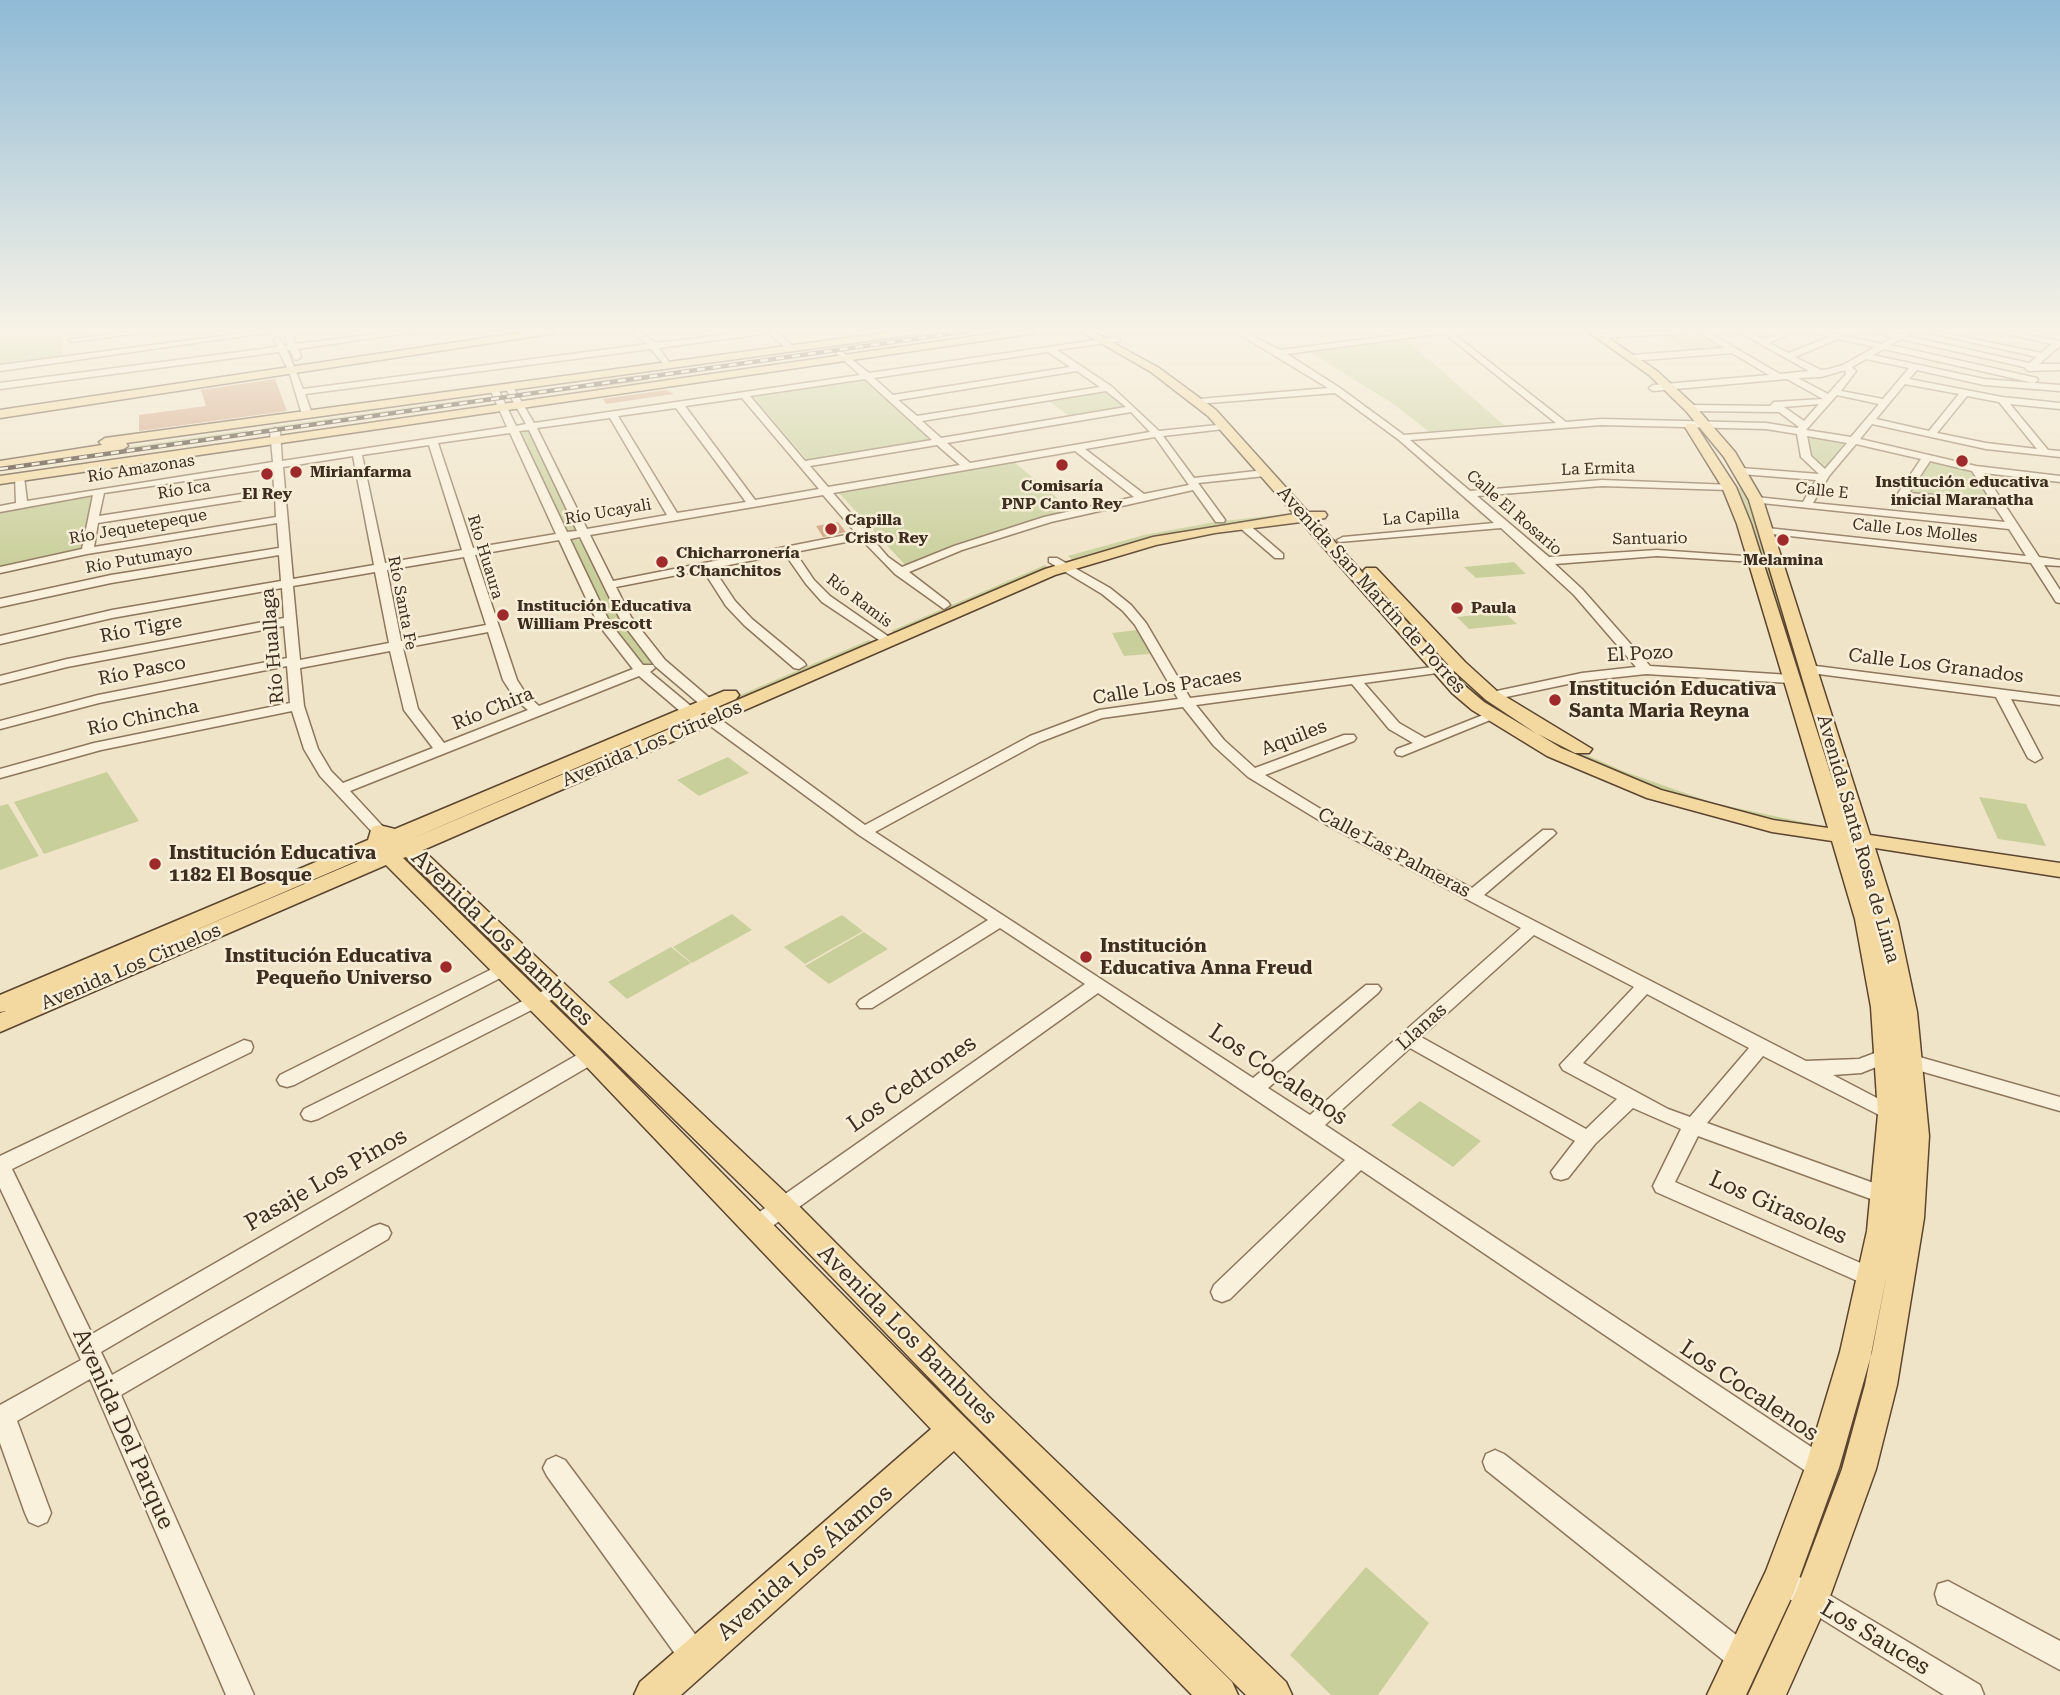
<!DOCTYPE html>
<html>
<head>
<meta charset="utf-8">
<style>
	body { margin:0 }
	canvas { display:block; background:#f0e4c8 }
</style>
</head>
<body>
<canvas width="2060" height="1695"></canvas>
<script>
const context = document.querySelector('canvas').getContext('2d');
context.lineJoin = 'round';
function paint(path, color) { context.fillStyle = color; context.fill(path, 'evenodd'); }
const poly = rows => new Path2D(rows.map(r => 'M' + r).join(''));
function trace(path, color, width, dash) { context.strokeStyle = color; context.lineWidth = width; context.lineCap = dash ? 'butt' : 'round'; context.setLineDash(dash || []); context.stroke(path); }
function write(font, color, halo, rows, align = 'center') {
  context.font = font + ' "Roboto Serif",serif'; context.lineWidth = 5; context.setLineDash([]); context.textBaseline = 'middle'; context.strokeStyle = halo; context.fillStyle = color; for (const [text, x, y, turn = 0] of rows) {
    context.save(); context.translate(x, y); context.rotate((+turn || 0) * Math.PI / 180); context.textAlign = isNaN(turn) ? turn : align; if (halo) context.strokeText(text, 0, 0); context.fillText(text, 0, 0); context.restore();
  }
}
paint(poly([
	[0,331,62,331,62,357,0,365],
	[1697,331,1730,350,1692,352,1656,333],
	[1399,337,1411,344,1506,427,1432,434,1392,403,1308,351],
	[865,380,930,440,808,461,753,397],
	[1106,390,1127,408,1071,417,1046,399],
	[469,399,473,401,262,432,262,428],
	[247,430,248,434,0,471,0,466,63,456],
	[528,430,577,529,577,531,567,533,519,432],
	[1801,432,1847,440,1823,469,1804,449],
	[1930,460,1972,469,1992,503,1907,495],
	[1014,462,1073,511,906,566,838,492],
	[1735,487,1744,488,1754,512,1802,669,1797,669],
	[99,491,87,551,0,570,0,509],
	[1286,514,1291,516,1149,540,1073,560,1068,556,1144,535,1215,522],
	[575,539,581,540,619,618,651,663,639,665,609,627,570,542],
	[1514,562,1526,574,1476,578,1464,567],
	[1045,565,1050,568,898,634,891,631],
	[1504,612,1517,624,1469,629,1457,617],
	[1137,630,1150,654,1124,656,1112,633],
	[869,640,875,644,732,705,726,701],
	[1460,673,1564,745,1623,771,1713,803,1812,824,1815,832,1660,793,1551,746,1484,704,1451,674],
	[728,757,749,773,699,796,677,780],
	[107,772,139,821,44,854,14,802],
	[1979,797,2026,804,2046,846,1998,839],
	[8,804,39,856,0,870,0,806],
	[732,914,752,930,692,963,673,947],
	[842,915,863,931,805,964,784,947],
	[864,932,888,949,829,984,805,966],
	[671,947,691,963,627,999,608,982],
	[1420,1101,1481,1141,1453,1167,1391,1125],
	[1366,1567,1429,1623,1378,1695,1331,1695,1290,1655]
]), '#c9cf9b');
paint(poly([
	[639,375,649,380,595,388,591,382],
	[275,379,287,411,139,431,139,415,206,406,201,390],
	[666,390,674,394,606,404,603,399],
	[838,522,846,532,823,537,816,526]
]), '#cf9f7d');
const minor = poly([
	[132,331,152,331,72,342,68,340,132,331],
	[260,331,278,331,0,371,0,365,260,331],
	[283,331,291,331,296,344,400,331,419,331,298,349,301,357,297,360,294,359,290,350,287,350,303,389,648,344,630,331,639,331,656,343,753,331,775,331,795,348,788,350,769,333,659,348,671,365,667,368,651,349,305,394,312,414,307,417,302,414,289,371,279,352,0,389,0,383,277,347,274,339,278,337,285,346,288,345,283,331],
	[1234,331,1243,331,1280,350,1428,331,1450,331,1566,422,1601,419,1766,423,1797,428,1799,427,1779,412,1690,411,1685,408,1690,405,1770,406,1774,402,1823,399,1787,379,1653,391,1649,388,1653,385,1769,375,1732,353,1632,361,1628,358,1632,355,1724,348,1697,331,1706,331,1780,374,1809,371,1737,331,1746,331,1763,339,1785,331,1795,331,1769,343,1789,353,1829,337,1810,331,1823,331,1882,344,1893,337,1871,331,1899,334,1914,331,1907,336,2029,363,2037,357,1921,331,1934,331,2041,353,2052,344,1994,331,2008,331,2060,341,2060,346,2039,364,2060,364,2060,370,2028,371,2024,367,1901,339,1890,345,2037,378,2038,380,2034,383,1884,349,1873,355,1984,379,2060,385,2060,391,1984,385,1917,370,1909,379,2002,397,2060,403,2060,409,2010,404,2048,450,2060,451,2060,457,1986,449,1872,424,1860,439,1976,466,2060,476,2060,482,1984,473,2039,557,2060,560,2060,566,2044,565,2060,590,2060,603,2056,602,2031,563,1763,533,1763,529,1767,528,2026,556,2009,529,1752,502,1751,500,1756,497,1803,502,1816,480,1741,474,1736,471,1741,468,1819,474,1801,457,1797,434,1766,429,1601,425,1410,440,1470,491,1602,480,1733,485,1733,489,1729,490,1602,486,1477,496,1549,557,1657,550,1758,557,1758,561,1754,562,1657,556,1555,564,1582,589,1650,666,1790,675,1797,679,1790,683,1646,674,1582,681,1492,700,1487,699,1485,696,1487,693,1492,692,1582,673,1636,667,1574,595,1501,528,1339,542,1337,540,1343,537,1494,523,1399,440,1335,393,1196,404,1194,402,1199,399,1328,388,1234,331],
	[1444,333,1556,423,1404,435,1340,388,1287,354,1444,333],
	[1838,339,1875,347,1843,365,1829,369,1821,370,1795,357,1838,339],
	[1866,359,1909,368,1883,399,1841,391,1856,371,1852,367,1866,359],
	[1845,370,1846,374,1828,394,1798,378,1821,377,1845,370],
	[1905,384,1959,394,1929,431,1876,419,1905,384],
	[1837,395,1879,404,1851,437,1806,430,1837,395],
	[1967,396,1999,402,2037,449,1986,443,1937,433,1967,396],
	[1819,404,1804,421,1784,407,1819,404],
	[1807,436,1847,443,1825,469,1811,456,1807,436],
	[1856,444,1921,459,1897,495,1898,506,1906,506,1907,499,1995,507,2005,522,1813,503,1829,476,1856,444],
	[1930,461,1972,471,1991,500,1909,493,1930,461],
	[1653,331,1691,331,1687,333,1600,338,1596,336,1600,334,1653,331],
	[1117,337,1120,341,1057,350,1111,386,1159,431,1227,424,1227,428,1224,429,1163,436,1194,478,1265,470,1270,473,1265,476,1198,483,1225,520,1224,522,1216,522,1193,490,1051,522,962,550,909,572,948,602,950,605,944,609,895,574,861,539,795,552,814,580,830,596,892,639,894,642,888,646,822,602,806,584,785,554,713,568,735,601,752,619,804,662,806,665,799,669,794,668,744,625,726,606,703,570,616,587,631,617,665,660,713,701,720,714,717,717,865,825,1030,736,1099,710,1178,699,1135,625,1123,611,1102,594,1049,562,1049,558,1057,558,1110,588,1131,605,1146,623,1190,698,1464,663,1466,666,1459,670,1364,683,1399,723,1425,738,1488,713,1498,713,1500,716,1402,756,1397,755,1395,752,1397,749,1413,743,1389,729,1352,684,1196,705,1224,740,1255,768,1344,735,1354,735,1356,738,1354,741,1265,775,1337,819,1472,888,1543,830,1553,830,1556,833,1553,836,1484,895,1806,1061,1859,1059,1888,1048,2060,1097,2060,1111,1889,1062,1861,1073,1833,1075,1898,1109,1901,1114,1898,1119,1891,1121,1763,1056,1707,1123,1893,1190,1896,1196,1893,1202,1886,1204,1879,1202,1698,1136,1675,1182,1879,1271,1882,1278,1879,1285,1871,1287,1656,1192,1653,1186,1681,1129,1633,1108,1595,1144,1568,1178,1561,1180,1554,1178,1551,1172,1575,1141,1410,1048,1325,1125,1831,1460,1835,1468,1831,1476,1822,1480,1813,1476,1361,1170,1230,1299,1222,1302,1214,1299,1211,1292,1214,1285,1345,1160,1098,993,764,1232,756,1235,748,1232,745,1226,748,1220,1085,984,1000,928,872,1008,860,1008,857,1004,860,1000,988,920,859,835,705,722,694,723,639,676,350,791,387,831,379,836,374,834,320,776,304,749,292,711,101,750,0,778,0,769,94,743,290,703,287,666,99,703,0,729,0,721,98,695,287,658,284,626,67,667,0,684,0,676,67,659,284,618,282,588,112,618,0,644,0,636,112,610,281,581,279,555,111,583,0,607,0,599,111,575,279,548,277,523,87,554,0,573,0,567,82,549,93,495,0,512,0,506,16,503,15,475,24,477,27,501,273,462,270,431,275,428,280,431,282,461,507,427,490,389,494,386,498,389,516,426,526,424,505,387,509,384,513,387,534,423,860,375,837,354,836,352,840,350,869,373,1117,337],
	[1048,352,1070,367,893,395,874,378,1048,352],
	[1077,371,1100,387,917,416,898,400,1077,371],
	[865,379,932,440,805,461,750,396,865,379],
	[1106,391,1126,407,941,438,922,421,1106,391],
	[742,398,819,489,755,500,685,406,742,398],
	[676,408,746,502,677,513,618,416,676,408],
	[1131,412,1150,432,970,463,947,443,1131,412],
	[610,418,667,515,587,529,537,428,610,418],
	[529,430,577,531,567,532,519,431,529,430],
	[510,433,556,534,473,548,438,443,510,433],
	[1155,437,1189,485,1144,494,1085,449,1155,437],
	[429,445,462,550,385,563,362,455,429,445],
	[937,445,960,465,828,487,810,466,937,445],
	[1075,451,1134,497,1044,517,954,546,902,567,888,557,833,493,1075,451],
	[353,456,374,565,293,579,283,467,353,456],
	[273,468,274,489,99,516,104,493,273,468],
	[275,495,276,517,94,547,98,523,275,495],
	[823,495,856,533,613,581,590,535,823,495],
	[580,537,621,621,655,666,702,706,707,716,704,717,650,672,655,668,653,665,643,665,610,623,570,539,580,537],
	[559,540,598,624,633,669,539,706,526,694,517,680,475,555,559,540],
	[464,557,486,625,401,641,387,570,464,557],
	[375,572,389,643,300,660,293,586,375,572],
	[488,632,503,680,516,700,528,710,444,743,418,709,403,648,488,632],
	[390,651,404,710,433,748,343,783,331,771,318,749,304,706,300,668,390,651],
	[1183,707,1214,746,1248,777,1327,825,1521,928,1310,1115,1268,1088,1378,993,1381,989,1378,985,1366,985,1253,1078,875,832,1040,742,1102,718,1183,707],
	[1534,935,1634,987,1560,1065,1563,1070,1617,1099,1586,1129,1421,1037,1534,935],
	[1647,994,1749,1048,1690,1117,1668,1109,1583,1063,1647,994],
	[1239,523,1247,523,1283,554,1283,558,1275,558,1239,527,1239,523],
	[1808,665,2060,697,2060,705,2011,699,2042,758,2035,762,2028,758,1996,697,1803,672,1801,669,1808,665],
	[504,963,510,965,513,969,510,973,294,1085,287,1087,280,1085,277,1080,280,1075,504,963],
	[555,985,561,987,564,991,561,995,318,1119,311,1121,304,1119,301,1114,304,1109,555,985],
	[244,1040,251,1042,253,1047,251,1052,12,1169,92,1334,584,1051,591,1049,598,1051,600,1056,598,1061,101,1352,112,1375,372,1227,380,1224,388,1227,391,1233,388,1239,121,1395,254,1695,226,1695,90,1379,17,1421,51,1513,47,1522,38,1526,29,1522,25,1513,0,1443,0,1405,81,1360,0,1188,0,1156,244,1040],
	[1495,1450,1504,1454,1753,1648,1757,1658,1753,1668,1743,1672,1733,1668,1486,1470,1483,1462,1486,1454,1495,1450],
	[556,1456,565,1460,706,1649,710,1659,706,1669,696,1673,686,1669,547,1476,543,1468,547,1460,556,1456],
	[1781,1566,1980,1685,1984,1695,1944,1695,1772,1588,1768,1579,1772,1570,1781,1566],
	[1948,1581,2060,1641,2060,1670,1938,1604,1935,1594,1938,1584,1948,1581]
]);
const major = poly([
	[532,331,555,331,550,334,0,418,0,410,532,331],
	[898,331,923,331,918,334,126,443,128,446,122,450,0,469,0,461,102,445,99,442,105,438,898,331],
	[1011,331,1035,331,1030,334,0,484,0,476,1011,331],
	[1080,331,1092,331,1159,368,1216,410,1308,512,1325,512,1327,515,1325,518,1315,520,1464,685,1484,702,1537,734,1486,700,1453,670,1366,574,1363,571,1366,568,1376,568,1465,662,1498,692,1592,749,1589,753,1575,753,1538,734,1561,748,1661,790,1773,820,1828,828,1737,524,1722,487,1685,427,1687,424,1695,424,1697,427,1736,487,1751,524,1836,791,1749,500,1724,457,1686,411,1649,375,1587,331,1598,331,1657,371,1694,405,1735,452,1763,500,1870,835,2060,863,2060,877,1875,848,1898,922,1917,1012,1929,1136,1924,1218,1897,1385,1876,1469,1829,1599,1786,1695,1748,1695,1796,1591,1842,1469,1865,1385,1887,1273,1872,1352,1839,1468,1794,1592,1746,1695,1707,1695,1766,1571,1805,1468,1840,1352,1867,1231,1878,1114,1871,1007,1855,919,1832,841,1772,832,1647,798,1547,756,1472,710,1452,693,1301,522,1215,533,1156,545,1055,575,423,850,791,1198,988,1396,1286,1682,1292,1695,1246,1695,966,1416,771,1214,406,857,403,858,600,1050,945,1398,1232,1682,1238,1695,1192,1695,954,1451,681,1695,634,1695,640,1682,931,1429,582,1062,386,865,0,1032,0,1013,6,1011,0,1012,0,995,368,840,372,827,379,825,395,829,724,691,736,691,739,695,736,699,411,839,1045,569,1153,537,1294,514,1208,416,1151,372,1080,331],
	[375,853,375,854,170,941,375,853]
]);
trace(minor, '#8d765c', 3);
trace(major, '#5b4430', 3);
paint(minor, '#faf1dc');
paint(major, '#f3d9a0');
const rail = poly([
	[0,469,970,331]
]);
trace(rail, '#3d2e20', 4.5);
trace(rail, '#f7eed8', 2.5, [8]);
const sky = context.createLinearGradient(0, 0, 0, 568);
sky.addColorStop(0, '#8fbad6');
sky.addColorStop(0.58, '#f8f3e6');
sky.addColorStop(1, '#f8f3e600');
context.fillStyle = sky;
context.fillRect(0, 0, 2060, 568);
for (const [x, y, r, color] of [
	[1962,461,7,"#9e2a2b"],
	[1062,465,7,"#9e2a2b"],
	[296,472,7,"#9e2a2b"],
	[267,474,7,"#9e2a2b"],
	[831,529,7,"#9e2a2b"],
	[1783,540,7,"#9e2a2b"],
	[662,562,7,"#9e2a2b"],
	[1457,608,7,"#9e2a2b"],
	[503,615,7,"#9e2a2b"],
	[1555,700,7,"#9e2a2b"],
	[155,864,7,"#9e2a2b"],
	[1086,957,7,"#9e2a2b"],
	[446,967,7,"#9e2a2b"]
]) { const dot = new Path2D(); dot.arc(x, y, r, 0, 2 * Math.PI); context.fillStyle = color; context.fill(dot); trace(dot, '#f7eed8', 2.5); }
write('16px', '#3d2e20', '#f7eed8', [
	["Río Amazonas",141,469,-9],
	["La Ermita",1598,469,-2],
	["Río Ica",184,490,-9],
	["Calle E",1822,491,6],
	["Río Ucayali",608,512,-10],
	["Calle El Rosario",1514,513,41],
	["La Capilla",1421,517,-5],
	["Río Jequetepeque",138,527,-10],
	["Calle Los Molles",1915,531,6],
	["Santuario",1650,539,-1],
	["Río Huaura",485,557,73],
	["Río Putumayo",139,559,-10],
	["Río Ramis",859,601,37],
	["Río Santa Fe",402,603,79]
]);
write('bold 16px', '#3d2e20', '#f7eed8', [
	["Mirianfarma",310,472],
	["Institución educativa",1962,482,"center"],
	["inicial Maranatha",1962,500,"center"],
	["Comisaría",1062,486,"center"],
	["PNP Canto Rey",1062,504,"center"],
	["El Rey",267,494,"center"],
	["Capilla",845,520],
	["Cristo Rey",845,538],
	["Chicharronería",676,553],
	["3 Chanchitos",676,571],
	["Melamina",1783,560,"center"],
	["Institución Educativa",517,606],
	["William Prescott",517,624],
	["Paula",1471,608]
], 'left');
write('19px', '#3d2e20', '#f7eed8', [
	["Avenida San Martín de Porres",1371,590,48],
	["Río Tigre",141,629,-11],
	["Río Huallaga",273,646,-95],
	["El Pozo",1640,654,-3],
	["Calle Los Granados",1936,666,7],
	["Río Pasco",142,671,-11],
	["Calle Los Pacaes",1167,687,-9],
	["Río Chira",493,709,-22],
	["Río Chincha",143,718,-12],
	["Aquiles",1294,738,-21],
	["Avenida Los Ciruelos",652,744,-23],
	["Avenida Santa Rosa de Lima",1858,839,74],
	["Calle Las Palmeras",1394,853,28],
	["Avenida Los Ciruelos",131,967,-23],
	["Llanas",1422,1027,-42]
]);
write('bold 19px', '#3d2e20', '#f7eed8', [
	["Institución Educativa",1569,689],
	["Santa Maria Reyna",1569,711],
	["Institución Educativa",169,853],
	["1182 El Bosque",169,875],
	["Institución",1100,946],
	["Educativa Anna Freud",1100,968],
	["Institución Educativa",432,956,"right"],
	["Pequeño Universo",432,978,"right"]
], 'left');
write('23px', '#3d2e20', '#f7eed8', [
	["Avenida Los Bambues",502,938,44],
	["Los Cocalenos",1278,1075,34],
	["Los Cedrones",912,1084,-35],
	["Pasaje Los Pinos",326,1180,-30],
	["Los Girasoles",1778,1208,24],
	["Avenida Los Bambues",907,1335,45],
	["Los Cocalenos",1749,1391,34],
	["Avenida Del Parque",123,1429,66],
	["Avenida Los Álamos",805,1563,-41],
	["Los Sauces",1875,1638,31]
]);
</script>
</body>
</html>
